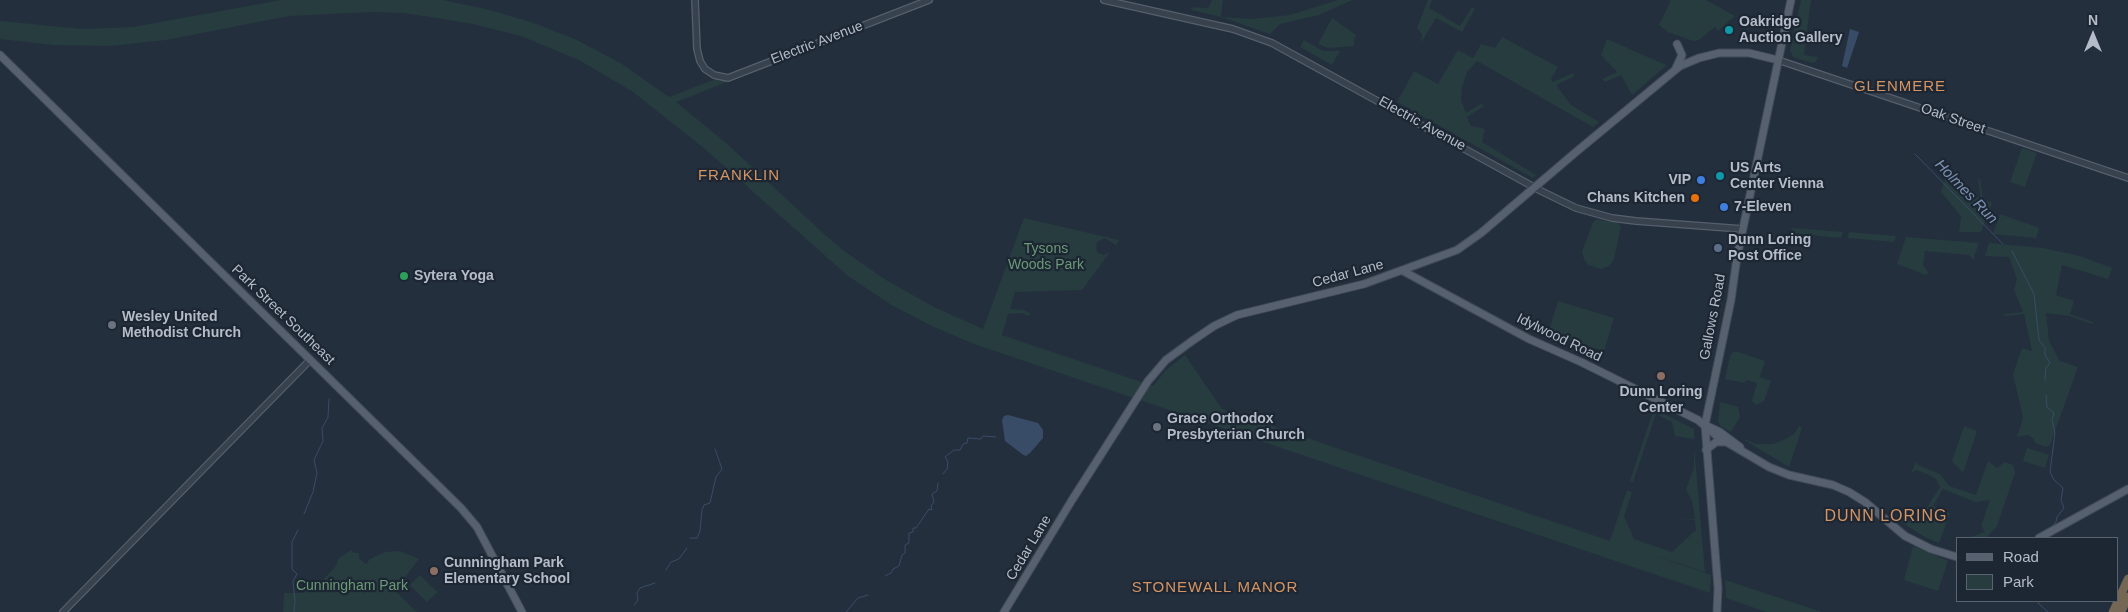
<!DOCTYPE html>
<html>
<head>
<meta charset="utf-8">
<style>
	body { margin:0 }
	#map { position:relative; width:2128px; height:612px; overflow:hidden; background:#242f3e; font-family:Helvetica,sans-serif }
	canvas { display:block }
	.legend { position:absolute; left:1956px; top:537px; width:162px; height:65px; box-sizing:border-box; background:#1d2633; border:1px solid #59626f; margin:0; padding:6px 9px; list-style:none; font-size:15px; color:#b4bcc9 }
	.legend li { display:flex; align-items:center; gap:10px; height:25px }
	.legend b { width:25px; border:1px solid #59626f }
	.north { position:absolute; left:2068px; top:10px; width:50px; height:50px; -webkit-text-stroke:4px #1d2633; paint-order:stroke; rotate:0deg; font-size:14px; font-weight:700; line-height:20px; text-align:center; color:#b4bcc9 }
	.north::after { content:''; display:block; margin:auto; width:18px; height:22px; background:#b4bcc9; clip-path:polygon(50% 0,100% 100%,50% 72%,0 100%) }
</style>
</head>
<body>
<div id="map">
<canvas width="2128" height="612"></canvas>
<ul class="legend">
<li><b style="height:6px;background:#56606e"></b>Road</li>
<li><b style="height:14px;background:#263c3f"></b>Park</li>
</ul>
<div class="north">N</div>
</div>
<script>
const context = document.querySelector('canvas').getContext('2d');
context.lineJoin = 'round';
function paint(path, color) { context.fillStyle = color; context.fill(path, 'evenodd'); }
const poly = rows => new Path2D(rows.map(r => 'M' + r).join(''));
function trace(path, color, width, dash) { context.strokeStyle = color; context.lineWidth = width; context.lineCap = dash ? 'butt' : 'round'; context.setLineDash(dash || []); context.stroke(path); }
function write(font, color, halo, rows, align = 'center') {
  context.font = font + ' Helvetica,sans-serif'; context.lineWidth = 4.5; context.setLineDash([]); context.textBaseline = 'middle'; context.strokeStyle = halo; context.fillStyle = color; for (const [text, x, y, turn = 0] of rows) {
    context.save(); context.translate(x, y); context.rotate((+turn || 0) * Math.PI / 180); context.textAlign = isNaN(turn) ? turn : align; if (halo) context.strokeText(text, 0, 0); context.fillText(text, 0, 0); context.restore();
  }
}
paint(poly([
	[281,0,443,0,490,10,534,23,579,41,622,64,669,97,841,31,840,38,676,102,725,142,822,232,844,251,886,280,934,307,983,329,1024,218,1119,240,1116,245,1105,238,1097,242,1096,248,1098,253,1104,255,1110,252,1082,290,1015,292,1010,309,1023,310,1030,313,1029,316,1022,313,1008,314,1002,335,1153,386,1166,370,1185,355,1222,409,1610,541,1627,490,1632,492,1624,516,1634,539,1672,552,1696,530,1695,520,1671,518,1695,519,1692,501,1686,489,1694,468,1694,446,1705,572,1642,551,1711,575,1710,593,974,344,934,327,893,306,848,276,705,149,633,92,579,60,521,36,473,24,443,19,404,13,372,12,289,16,166,40,111,46,54,45,0,39,0,21,82,29,133,27],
	[1212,0,1223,0,1221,17,1253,19,1290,15,1338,0,1352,0,1319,15,1280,24,1270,34,1221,17,1192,10,1191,7,1208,8],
	[1428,0,1432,0,1429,8,1460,26,1472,7,1475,9,1462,32,1436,18,1421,43,1422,34,1417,28],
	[1671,0,1706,0,1735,16,1718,31,1715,27,1699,40,1693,41,1668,32,1659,25],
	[1801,0,1811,0,1804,55,1818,57,1816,62,1812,63,1793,57,1790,50],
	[1332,18,1356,35,1354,41,1354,46,1328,48,1318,44],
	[1502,37,1558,67,1551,79,1553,82,1573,73,1575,76,1556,85,1571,105,1599,122,1593,127,1477,61,1467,72,1462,87,1461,100,1466,113,1482,103,1484,106,1467,117,1471,126,1485,129,1482,142,1536,175,1533,178,1397,102,1414,71,1438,84,1458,50,1473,58,1481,44,1495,48],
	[1607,39,1659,62,1667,65,1632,95,1621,75,1605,82,1602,79,1617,72,1601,55],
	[1304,40,1323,51,1340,51,1332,65,1300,47],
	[2022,148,2037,153,2025,187,2010,182],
	[1947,173,1963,193,1981,199,1978,179,1980,179,1983,199,1992,203,1981,232,1959,232,1961,216,1941,192],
	[2000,214,2039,228,2036,238,1993,234],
	[1597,219,1618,223,1621,227,1614,259,1609,266,1601,269,1588,265,1584,259,1582,252,1593,222],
	[1792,228,1843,232,1841,238,1791,233],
	[1849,232,1895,236,1896,237,1894,242,1848,238],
	[1906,237,1979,243,1973,260,1969,255,1925,251,1923,265,1928,272,1926,275,1897,264],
	[1989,243,2043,248,2080,256,2112,268,2108,279,2062,265,2056,295,2074,301,2070,314,2093,322,2092,324,2069,316,2046,313,2049,341,2060,361,2078,367,2050,445,2046,447,2035,443,2033,438,2028,435,2017,437,2023,418,2013,374,2022,348,2032,351,2024,314,2004,316,2004,314,2023,312,2014,290,2017,279,2009,257,1985,256],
	[1558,301,1614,318,1604,351,1548,334],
	[1733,352,1738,352,1765,361,1760,377,1771,381,1764,401,1756,405,1752,401,1757,383,1746,380,1745,383,1725,379,1730,356],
	[1720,402,1738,407,1740,417,1731,432,1720,426,1718,421],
	[1654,409,1694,429,1694,439,1675,436,1672,422,1656,414,1633,482,1630,481],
	[1799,426,1802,428,1789,467,1741,438,1756,444,1773,444,1788,438,1795,433],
	[1964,426,1977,431,1963,473,1952,461],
	[2027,448,2049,455,2045,468,2023,461],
	[1916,461,1918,465,1940,474,1949,486,1976,495,1988,461,1997,468,2005,462,2013,465,2015,473,1997,526,1988,536,1990,538,1968,538,1985,532,1981,526,1990,500,1975,502,1943,489,1933,506,1950,513,1939,543,1923,536,1898,520,1897,516,1918,522,1940,487,1936,479,1927,474,1916,470,1911,474],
	[1913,546,1948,561,1938,591,1904,580],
	[351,550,354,553,359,553,359,558,366,564,370,559,385,552,400,551,419,559,396,589,388,584,417,612,283,612,284,593,303,593,317,586,336,566,338,559],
	[420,575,437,592,427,602,410,585],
	[1725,580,1822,612,1766,612,1726,598]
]), '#263c3f');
paint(poly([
	[1850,29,1859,32,1847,68,1842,66],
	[1008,415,1038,423,1043,430,1043,438,1030,453,1026,456,1022,454,1005,441,1002,420,1004,416]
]), '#394c67');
trace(poly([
	[1915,154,2003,244],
	[2012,251,2034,294,2039,340,2045,348,2045,355,2050,363,2046,368,2045,380],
	[2046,395,2047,407,2054,413,2052,420,2055,433,2050,472,2054,480,2063,488,2061,500,2064,508,2057,517,2056,522,2050,528],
	[943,474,947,469,948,462,945,457,954,450,960,450,963,444,967,443,968,438,981,439,983,436,996,437],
	[304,514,313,492,317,473,314,460,323,441,322,428,328,417,329,399],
	[690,538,697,538,700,531,702,510,704,505,710,503,716,477,722,469,715,449],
	[666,570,671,562,679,559,687,548],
	[885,576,891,573,893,569,899,566,902,555,905,553,905,545,909,543,909,533,913,532,913,528,916,528,929,509,932,510,931,506,934,502,932,494,937,491,938,483],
	[2040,601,2038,603,2048,612],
	[634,605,638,600,637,593,640,588,655,583],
	[294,612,295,601,293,581,297,574,292,569,292,542,298,530],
	[846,612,858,598,868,595]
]), '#394c67', 1);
const minor = poly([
	[695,0,697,49,700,61,705,69,714,75,728,78,929,0],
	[1104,0,1233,29,1272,43,1541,191,1576,208,1612,218,1636,221,1743,229],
	[1778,60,2128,178],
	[63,612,310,360]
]);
const major = poly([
	[0,55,461,508,477,527,522,612],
	[1676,68,1682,55,1677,44],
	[1403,271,1529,339,1581,362,1698,420,1718,437,1769,467,1789,475,1833,485,1849,492,1865,502,1905,536,1931,549,1957,557],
	[1705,425,1720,432,1740,447],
	[1706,450,1716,442,1725,442],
	[2039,538,2128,489],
	[1004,612,1072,500,1148,381,1166,360,1192,341,1214,326,1237,315,1364,284,1457,250,1481,233,1576,152,1680,66,1699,58,1719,53,1749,53,1778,60],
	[1717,612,1718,588,1705,425,1731,300,1737,257,1791,0]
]);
const highway = poly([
	[2113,612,2128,579],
	[2121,612,2128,597]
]);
trace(minor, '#565f6c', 8);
trace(major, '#414a57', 9);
trace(highway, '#434c59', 9);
trace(minor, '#38414e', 5.5);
trace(major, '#56606e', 7);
trace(highway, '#746855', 8);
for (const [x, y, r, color] of [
	[1729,30,5,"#0f9aa8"],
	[1720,176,5,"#0f9aa8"],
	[1701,180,5,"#3f7fe0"],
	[1695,198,5,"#e8710a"],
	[1724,207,5,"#3f7fe0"],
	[1718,248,5,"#5c6f8a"],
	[404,276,5,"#2e9e5b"],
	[112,325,5,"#6b7280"],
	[1661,376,5,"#8d6e63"],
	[1157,427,5,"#6b7280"],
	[434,571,5,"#8d6e63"]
]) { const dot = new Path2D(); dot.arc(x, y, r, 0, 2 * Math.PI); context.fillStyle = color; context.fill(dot); trace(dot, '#1d2633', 2); }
write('bold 14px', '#b4bcc9', '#1d2633', [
	["Oakridge",1739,22],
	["Auction Gallery",1739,38],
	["US Arts",1730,168],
	["Center Vienna",1730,184],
	["VIP",1691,180,"right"],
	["Chans Kitchen",1685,198,"right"],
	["7-Eleven",1734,207],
	["Dunn Loring",1728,240],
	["Post Office",1728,256],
	["Sytera Yoga",414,276],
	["Wesley United",122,317],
	["Methodist Church",122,333],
	["Dunn Loring",1661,392,"center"],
	["Center",1661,408,"center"],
	["Grace Orthodox",1167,419],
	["Presbyterian Church",1167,435],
	["Cunningham Park",444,563],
	["Elementary School",444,579]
], 'left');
write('14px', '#b4bcc9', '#1d2633', [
	["Electric Avenue",817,43,-21],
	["Oak Street",1953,119,19],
	["Electric Avenue",1422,124,29],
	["Cedar Lane",1348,274,-15],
	["Park Street Southeast",283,315,44],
	["Gallows Road",1713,317,-79],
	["Idylwood Road",1559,338,26],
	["Cedar Lane",1029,548,-59]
]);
write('14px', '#6b9a76', '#1d2633', [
	["Tysons",1046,249],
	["Woods Park",1046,265],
	["Cunningham Park",352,586]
]);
context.letterSpacing = '1px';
write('15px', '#d59563', '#1d2633', [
	["GLENMERE",1900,87],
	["FRANKLIN",739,176],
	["STONEWALL MANOR",1215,588]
]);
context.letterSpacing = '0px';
write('italic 15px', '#7c92b1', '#1d2633', [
	["Holmes Run",1966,192,46]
]);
context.letterSpacing = '1px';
write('16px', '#d59563', '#1d2633', [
	["DUNN LORING",1886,517]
]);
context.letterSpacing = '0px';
</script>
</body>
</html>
